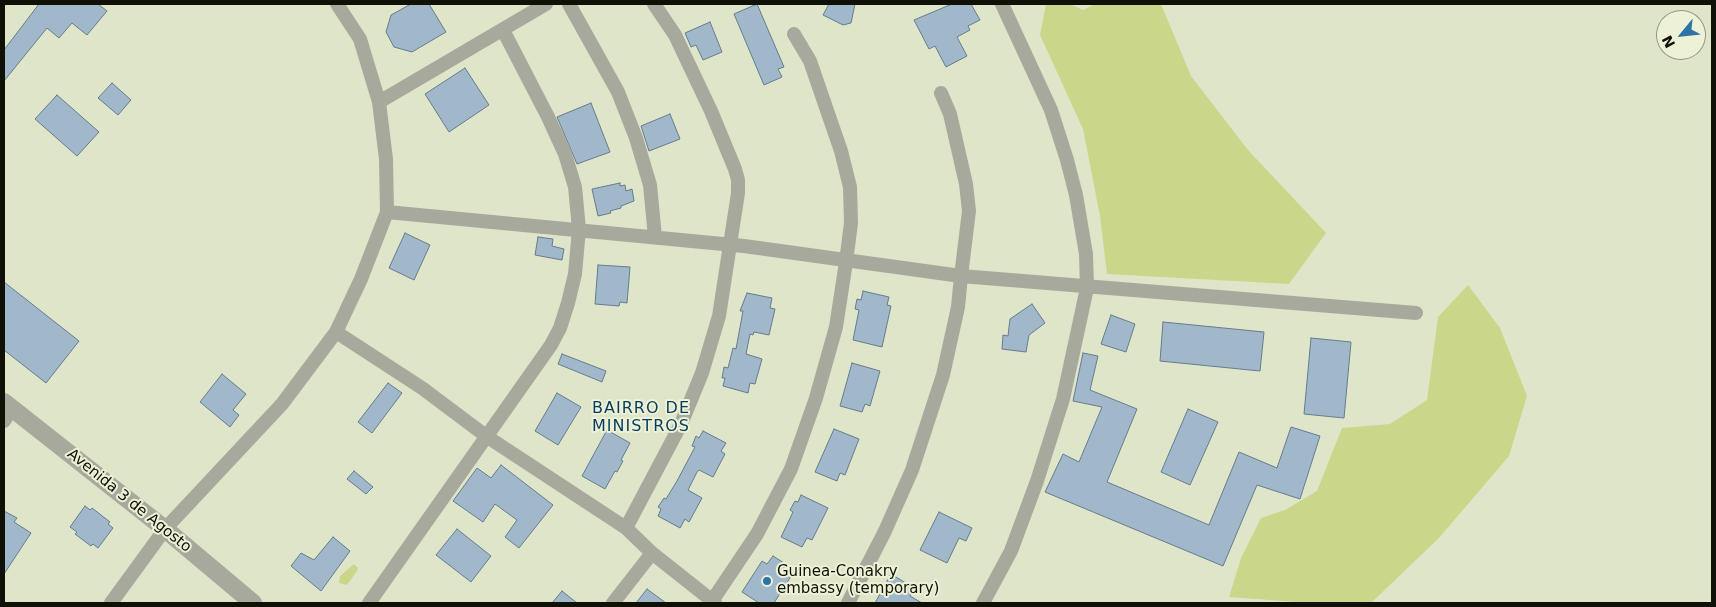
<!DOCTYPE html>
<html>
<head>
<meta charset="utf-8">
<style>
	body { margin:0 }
	#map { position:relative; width:1716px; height:607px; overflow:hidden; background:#dfe5c9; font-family:"DejaVu Sans",sans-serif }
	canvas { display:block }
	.frame { position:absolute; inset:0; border:5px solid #0f1107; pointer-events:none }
	.north { position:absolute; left:1656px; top:10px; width:50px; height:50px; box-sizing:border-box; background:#edf2d6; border:1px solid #949883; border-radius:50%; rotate:242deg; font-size:14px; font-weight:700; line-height:20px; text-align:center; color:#0f1107 }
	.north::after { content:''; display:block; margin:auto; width:18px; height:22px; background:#2c73a8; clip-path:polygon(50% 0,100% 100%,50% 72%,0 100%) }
</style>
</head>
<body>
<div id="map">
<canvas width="1716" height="607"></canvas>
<div class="frame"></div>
<div class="north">N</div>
</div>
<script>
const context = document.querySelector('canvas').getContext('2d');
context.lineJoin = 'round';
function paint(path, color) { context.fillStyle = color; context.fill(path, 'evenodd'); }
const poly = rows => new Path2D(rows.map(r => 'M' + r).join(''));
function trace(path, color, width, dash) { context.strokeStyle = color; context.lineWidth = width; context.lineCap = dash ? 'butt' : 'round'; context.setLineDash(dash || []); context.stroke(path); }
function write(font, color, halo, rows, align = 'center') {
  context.font = font + ' "DejaVu Sans",sans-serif'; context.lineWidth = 4; context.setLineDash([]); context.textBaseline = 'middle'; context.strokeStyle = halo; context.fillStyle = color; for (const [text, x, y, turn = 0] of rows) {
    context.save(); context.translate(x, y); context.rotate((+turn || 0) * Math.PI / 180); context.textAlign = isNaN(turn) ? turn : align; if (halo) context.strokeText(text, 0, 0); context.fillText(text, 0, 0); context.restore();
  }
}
paint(poly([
	[1046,4,1070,4,1083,10,1095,4,1161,4,1191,76,1248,150,1326,233,1289,284,1107,274,1100,216,1083,129,1040,35],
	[1468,285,1500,328,1527,396,1509,456,1439,538,1371,603,1310,603,1229,597,1241,558,1261,518,1285,510,1317,491,1342,428,1390,424,1427,400,1438,317],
	[354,564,358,568,357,571,347,585,339,583,340,576]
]), '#cad78b');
const building = poly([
	[39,4,98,4,107,11,87,35,72,23,59,38,47,28,4,81,4,50,39,4],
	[411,4,429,4,446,32,412,52,394,47,386,32,391,15,411,4],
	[757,4,784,67,778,69,782,77,764,85,734,14,757,4],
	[829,4,855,4,851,23,843,25,823,15,829,4],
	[952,4,971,4,980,20,968,26,970,30,957,37,967,56,946,67,935,46,929,49,914,20,952,4],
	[710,22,722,52,703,60,696,45,691,47,685,33,710,22],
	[465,68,489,105,449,132,425,94,465,68],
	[112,83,131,100,118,115,98,98,112,83],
	[57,95,99,132,77,156,35,119,57,95],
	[591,103,610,152,577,164,557,117,591,103],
	[670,114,680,139,649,151,641,126,670,114],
	[620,183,620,186,625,185,626,191,632,189,634,201,621,206,621,208,610,211,611,213,598,216,592,189,620,183],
	[405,233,430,245,414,280,389,268,405,233],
	[538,237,553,239,552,246,564,249,562,260,535,255,538,237],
	[598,265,630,267,627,303,620,302,619,306,595,304,598,265],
	[4,282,79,341,46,383,4,350,4,282],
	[863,291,889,297,887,305,891,306,882,347,853,340,859,310,855,309,857,299,861,300,863,291],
	[747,293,772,298,770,308,775,309,769,335,754,332,753,335,750,334,746,354,762,359,755,384,750,383,748,393,723,386,725,378,722,378,724,367,728,368,733,348,736,349,743,311,740,311,747,293],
	[1032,304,1045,323,1029,335,1026,352,1002,349,1003,335,1008,336,1010,319,1032,304],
	[1111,315,1135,324,1126,352,1101,344,1111,315],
	[1163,322,1264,332,1260,371,1160,361,1163,322],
	[1311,338,1351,342,1344,418,1304,414,1311,338],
	[1083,353,1098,356,1090,390,1137,409,1107,482,1209,525,1239,452,1277,468,1291,427,1320,436,1300,499,1257,485,1223,566,1045,492,1063,454,1079,462,1102,407,1073,401,1083,353],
	[562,354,606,371,602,382,558,364,562,354],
	[852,363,880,371,870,406,865,404,862,412,840,406,852,363],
	[222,374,246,394,233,410,239,415,230,427,200,402,222,374],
	[388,383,402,393,372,433,358,422,388,383],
	[557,393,581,407,558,445,535,431,557,393],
	[1188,409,1218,422,1190,485,1161,472,1188,409],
	[834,429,859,439,845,475,840,473,837,481,815,472,834,429],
	[607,430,630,443,621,460,623,461,617,472,615,471,605,489,582,476,607,430],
	[703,431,726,443,721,451,725,454,713,477,699,470,697,472,688,490,702,498,689,522,685,519,680,528,658,516,661,509,658,507,664,498,666,499,677,481,695,447,692,446,696,436,699,438,703,431],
	[501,465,553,505,519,548,505,537,517,520,495,504,483,522,453,501,477,468,491,478,501,465],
	[354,471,373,487,366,494,347,479,354,471],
	[801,495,828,508,812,540,807,538,802,547,781,537,793,512,790,510,795,501,798,502,801,495],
	[85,506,90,510,92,508,110,522,108,524,113,528,98,548,93,544,91,546,75,534,77,532,70,527,85,506],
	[4,511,17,518,14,522,31,533,4,574,4,511],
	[939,512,972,528,966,541,959,538,947,563,920,550,939,512],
	[457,529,491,556,471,582,436,555,457,529],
	[333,537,350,551,321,591,291,566,301,553,314,560,333,537],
	[773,556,795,570,774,603,759,603,742,592,762,561,767,564,773,556],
	[891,574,914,588,910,596,922,603,875,603,891,574],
	[647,589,666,603,636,603,647,589],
	[562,591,577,603,552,603,562,591]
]);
paint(building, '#a1b8cb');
trace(building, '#657b8d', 1);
trace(poly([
	[569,4,618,92,636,138,650,185,655,237],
	[379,102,546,4],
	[387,212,744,246,961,276,969,211,966,184,950,114,941,93],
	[336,332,422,388,486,436,626,528,652,553,715,603],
	[4,421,12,408],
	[626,528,681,424,702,373,719,316,738,193,738,180,735,169,711,111,675,35,654,4],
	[712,601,757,534,791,469,816,398,836,327,846,262,851,223,850,187,841,151,810,61,794,34],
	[111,603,165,529,282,404,336,332,361,279,387,212,386,159,379,102,360,39,337,4],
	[369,603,551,345,560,328,568,303,575,274,579,229,575,187,565,154,548,117,503,30],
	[613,603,652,553],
	[848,603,885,531,912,470,943,375,958,307,961,276,1416,313],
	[983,603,1011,551,1037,481,1063,399,1087,288,1086,254,1076,195,1067,160,1051,110,1002,4]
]), '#a7a99d', 14);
trace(poly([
	[4,402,165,529,253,603]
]), '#a7a99d', 18);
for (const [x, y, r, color] of [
	[767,581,5,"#2c73a8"]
]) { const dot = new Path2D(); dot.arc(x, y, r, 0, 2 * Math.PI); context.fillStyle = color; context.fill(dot); trace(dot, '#edf2d6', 2); }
write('15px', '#0f1107', '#edf2d6', [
	["Avenida 3 de Agosto",129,501,39]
]);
write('15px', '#0f1107', '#edf2d6', [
	["Guinea-Conakry",777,572],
	["embassy (temporary)",777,589]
], 'left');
context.letterSpacing = '1px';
write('16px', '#063c5f', '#edf2d6', [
	["BAIRRO DE",641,409],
	["MINISTROS",641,427]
]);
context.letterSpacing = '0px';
</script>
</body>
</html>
